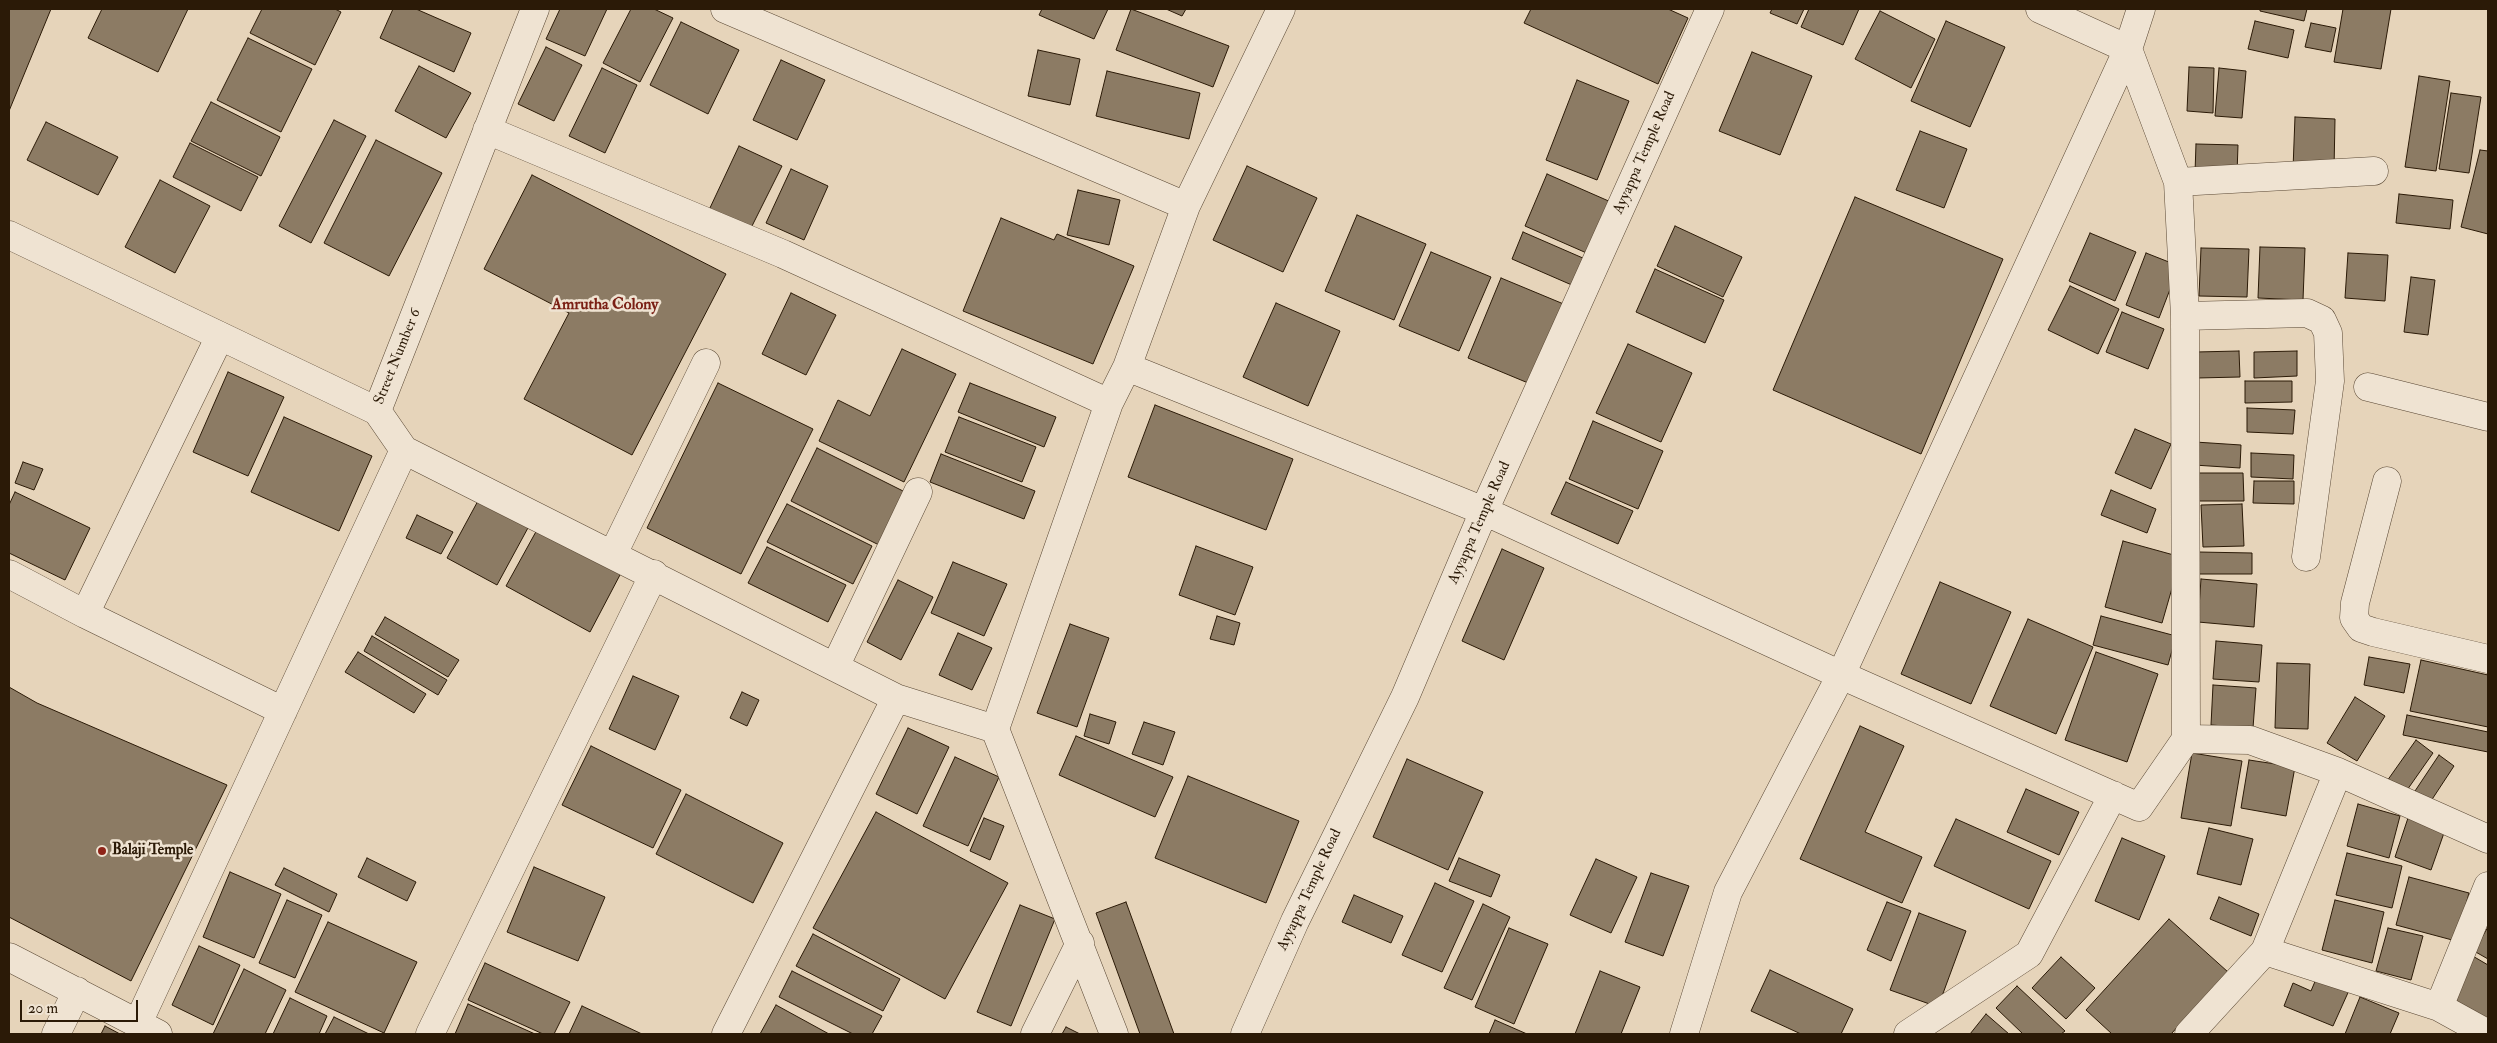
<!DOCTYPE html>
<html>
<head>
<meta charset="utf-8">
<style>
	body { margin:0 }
	#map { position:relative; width:2497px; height:1043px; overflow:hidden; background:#e6d4ba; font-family:"IM FELL Double Pica",serif }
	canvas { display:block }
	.frame { position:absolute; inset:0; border:10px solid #2b1a07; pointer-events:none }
	.scale { position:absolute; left:20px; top:1000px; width:118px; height:22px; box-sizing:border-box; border:2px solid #2b1a07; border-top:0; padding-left:6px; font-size:15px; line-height:18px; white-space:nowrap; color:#2b1a07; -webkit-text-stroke:4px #efe3d2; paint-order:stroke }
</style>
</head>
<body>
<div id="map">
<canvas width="2497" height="1043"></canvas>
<div class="frame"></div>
<div class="scale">20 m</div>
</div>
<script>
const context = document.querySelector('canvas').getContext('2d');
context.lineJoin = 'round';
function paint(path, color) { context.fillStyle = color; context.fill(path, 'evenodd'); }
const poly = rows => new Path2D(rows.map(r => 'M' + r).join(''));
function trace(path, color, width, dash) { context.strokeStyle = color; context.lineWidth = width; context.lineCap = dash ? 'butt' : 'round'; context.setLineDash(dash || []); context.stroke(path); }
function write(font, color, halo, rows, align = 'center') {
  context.font = font + ' "IM FELL Double Pica",serif'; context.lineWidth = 5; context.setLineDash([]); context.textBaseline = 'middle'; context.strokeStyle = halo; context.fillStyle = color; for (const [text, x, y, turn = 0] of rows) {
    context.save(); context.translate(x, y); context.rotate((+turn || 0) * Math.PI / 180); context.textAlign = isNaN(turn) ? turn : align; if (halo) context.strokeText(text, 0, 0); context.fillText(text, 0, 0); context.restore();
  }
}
const building = poly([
	[9,9,51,9,9,111,9,9],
	[102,9,188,9,158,72,88,38,102,9],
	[262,9,335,9,341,12,315,65,250,33,262,9],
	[393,9,416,9,471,33,454,72,380,38,393,9],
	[560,9,607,9,585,56,546,39,560,9],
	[631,9,654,9,673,18,640,82,603,63,631,9],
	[1042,9,1108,9,1094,39,1039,15,1042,9],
	[1131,9,1229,46,1213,87,1116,50,1131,9],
	[1166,9,1186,9,1182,16,1166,9],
	[1531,9,1668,9,1688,18,1658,84,1524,23,1531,9],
	[1772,9,1804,9,1797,24,1770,13,1772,9],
	[1809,9,1859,9,1843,45,1801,27,1809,9],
	[2260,9,2307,9,2304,21,2260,11,2260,9],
	[2343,9,2391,9,2381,69,2334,62,2343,9],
	[1880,11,1935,39,1911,88,1855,59,1880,11],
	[1946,21,2005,47,1970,127,1911,101,1946,21],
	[2255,21,2294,30,2288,58,2248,49,2255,21],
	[681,22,739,50,708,114,650,85,681,22],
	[2311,23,2336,28,2331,52,2305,47,2311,23],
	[248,38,312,69,281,132,217,100,248,38],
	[546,47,582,65,554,121,518,104,546,47],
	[1038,50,1080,59,1070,105,1028,96,1038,50],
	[1752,52,1812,76,1780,155,1719,131,1752,52],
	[781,60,825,80,797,140,753,120,781,60],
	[419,66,471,93,446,138,395,111,419,66],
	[2189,67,2214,68,2213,113,2187,111,2189,67],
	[602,68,637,85,605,153,569,136,602,68],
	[2219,68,2246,71,2242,118,2215,116,2219,68],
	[1107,71,1200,93,1189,139,1096,116,1107,71],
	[2419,76,2450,81,2436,171,2405,167,2419,76],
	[1577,80,1629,101,1597,180,1546,160,1577,80],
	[2451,93,2481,97,2469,173,2439,169,2451,93],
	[211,102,280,137,261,176,191,141,211,102],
	[2295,117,2335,119,2334,170,2293,169,2295,117],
	[334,120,366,136,311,243,279,226,334,120],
	[46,122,118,157,98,195,27,160,46,122],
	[1920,131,1967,149,1944,208,1896,190,1920,131],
	[376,140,442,173,389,276,324,243,376,140],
	[190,143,258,177,241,211,173,177,190,143],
	[2196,144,2238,145,2237,174,2195,173,2196,144],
	[739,146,782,166,750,230,709,210,739,146],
	[2480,150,2488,151,2488,234,2461,227,2480,150],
	[1247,166,1317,198,1283,272,1213,240,1247,166],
	[791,169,828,186,804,240,766,223,791,169],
	[1547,174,1620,206,1598,258,1525,226,1547,174],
	[532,175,726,274,632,455,524,399,569,313,484,269,532,175],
	[160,180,210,206,175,273,125,247,160,180],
	[1078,190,1120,200,1109,245,1067,235,1078,190],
	[2399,194,2453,200,2450,229,2396,223,2399,194],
	[1855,197,2003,259,1921,454,1773,390,1855,197],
	[1357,215,1426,244,1394,320,1325,291,1357,215],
	[1001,218,1054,240,1057,234,1134,266,1093,364,963,311,1001,218],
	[1675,226,1742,257,1723,297,1657,266,1675,226],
	[1523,232,1592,262,1581,289,1512,259,1523,232],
	[2090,233,2136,252,2115,301,2069,281,2090,233],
	[2260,247,2305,248,2303,300,2258,298,2260,247],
	[2201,248,2249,249,2247,297,2199,296,2201,248],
	[1431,252,1491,277,1459,351,1399,326,1431,252],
	[2146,253,2179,266,2159,318,2126,305,2146,253],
	[2348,253,2388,255,2385,301,2345,298,2348,253],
	[1655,269,1724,300,1705,343,1636,312,1655,269],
	[2411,277,2435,280,2428,335,2404,332,2411,277],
	[1501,278,1566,305,1533,385,1468,358,1501,278],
	[2070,286,2119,309,2098,354,2048,330,2070,286],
	[791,293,836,315,806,375,762,354,791,293],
	[1276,303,1340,331,1308,406,1243,377,1276,303],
	[2122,312,2164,329,2148,369,2106,352,2122,312],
	[1628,344,1692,373,1661,442,1596,413,1628,344],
	[902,349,956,374,904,482,819,441,838,400,870,416,902,349],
	[2239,351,2240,377,2197,378,2196,352,2239,351],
	[2297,351,2297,376,2254,378,2254,352,2297,351],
	[228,372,284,397,248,476,193,452,228,372],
	[2245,381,2292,381,2292,402,2245,403,2245,381],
	[718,383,813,429,741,574,647,528,718,383],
	[970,383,1056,417,1044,447,958,412,970,383],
	[1155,405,1293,459,1266,530,1128,477,1155,405],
	[2247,408,2295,410,2293,434,2247,432,2247,408],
	[284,417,372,456,339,531,251,492,284,417],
	[959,417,1036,447,1022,482,945,452,959,417],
	[1593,421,1663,451,1638,509,1569,479,1593,421],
	[2135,429,2171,444,2151,489,2115,473,2135,429],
	[2195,442,2241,445,2240,468,2194,465,2195,442],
	[817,448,905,492,879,545,791,501,817,448],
	[2251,453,2294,455,2293,479,2251,477,2251,453],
	[941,454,1035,491,1024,519,930,482,941,454],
	[23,462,43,469,34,490,15,483,23,462],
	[2199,473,2243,473,2244,501,2199,501,2199,473],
	[2254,481,2294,481,2294,504,2253,503,2254,481],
	[1566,482,1633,511,1618,544,1551,514,1566,482],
	[2111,490,2156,509,2147,533,2101,515,2111,490],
	[15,492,90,528,65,580,9,553,9,505,15,492],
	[479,499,529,526,497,585,447,558,479,499],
	[787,504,872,546,853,584,767,542,787,504],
	[2242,504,2244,546,2203,547,2201,505,2242,504],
	[417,515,453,532,441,554,406,538,417,515],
	[538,528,621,573,590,632,506,586,538,528],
	[2123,541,2181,557,2162,623,2105,607,2123,541],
	[1196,546,1253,567,1235,615,1179,595,1196,546],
	[767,547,846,585,828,622,748,583,767,547],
	[1502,549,1544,568,1504,660,1462,641,1502,549],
	[2198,552,2252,553,2252,574,2197,574,2198,552],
	[953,562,1007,584,984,636,931,613,953,562],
	[2201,579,2257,584,2254,627,2198,622,2201,579],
	[898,580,933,597,901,660,867,642,898,580],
	[1940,582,2011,612,1971,704,1901,674,1940,582],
	[1217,616,1240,623,1234,645,1210,639,1217,616],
	[2101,616,2176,636,2168,665,2093,645,2101,616],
	[385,617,459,660,448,677,375,634,385,617],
	[2028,619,2093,647,2056,734,1990,706,2028,619],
	[1070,624,1109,638,1077,727,1037,713,1070,624],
	[958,633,992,648,972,690,939,675,958,633],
	[372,636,447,680,438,695,364,651,372,636],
	[2216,641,2262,645,2259,682,2213,679,2216,641],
	[358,652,426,694,414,713,345,672,358,652],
	[2096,652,2158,674,2127,762,2065,740,2096,652],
	[2369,657,2410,664,2404,693,2364,685,2369,657],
	[2421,660,2488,675,2488,727,2410,711,2421,660],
	[2277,663,2310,664,2308,729,2275,728,2277,663],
	[633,676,679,696,655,750,609,729,633,676],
	[2213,685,2256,688,2253,728,2211,725,2213,685],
	[9,687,37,703,227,785,131,981,9,917,9,687],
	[742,692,759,700,747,726,730,718,742,692],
	[2355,697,2385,716,2357,761,2327,743,2355,697],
	[1090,714,1116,722,1109,744,1084,736,1090,714],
	[2407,715,2488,732,2488,752,2403,735,2407,715],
	[1144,722,1175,732,1163,765,1132,754,1144,722],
	[1860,726,1904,746,1865,832,1922,857,1902,903,1800,859,1860,726],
	[908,728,949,747,917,814,876,794,908,728],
	[1076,736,1173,777,1155,817,1059,775,1076,736],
	[2416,740,2433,753,2405,793,2387,781,2416,740],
	[591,746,681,790,653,848,562,805,591,746],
	[2192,753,2242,761,2231,826,2181,818,2192,753],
	[2439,755,2454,766,2429,804,2413,794,2439,755],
	[955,757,999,777,968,846,923,826,955,757],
	[1407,759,1483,792,1448,870,1373,837,1407,759],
	[2249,760,2295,767,2286,816,2241,808,2249,760],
	[1188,776,1299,821,1266,903,1155,858,1188,776],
	[2026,789,2079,812,2059,855,2007,832,2026,789],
	[686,794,783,843,753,903,656,854,686,794],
	[2358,804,2400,816,2389,858,2347,846,2358,804],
	[876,812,1008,883,945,999,813,928,876,812],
	[984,818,1004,826,990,860,970,851,984,818],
	[2408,818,2445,830,2431,870,2395,857,2408,818],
	[1956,819,2051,861,2029,909,1934,866,1956,819],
	[2209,828,2253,839,2241,885,2197,874,2209,828],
	[2122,838,2165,856,2139,920,2095,901,2122,838],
	[2347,853,2402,866,2392,908,2336,895,2347,853],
	[367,858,416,882,407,901,358,877,367,858],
	[1459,858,1500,875,1491,897,1449,881,1459,858],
	[1596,859,1637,877,1611,933,1570,915,1596,859],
	[534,867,605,897,578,961,507,932,534,867],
	[284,868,337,894,329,912,275,885,284,868],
	[230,872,281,894,254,958,203,937,230,872],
	[1651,873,1689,886,1663,956,1625,942,1651,873],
	[2409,877,2469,893,2456,941,2396,925,2409,877],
	[1435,883,1474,901,1442,972,1402,955,1435,883],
	[1354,895,1403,916,1391,943,1342,922,1354,895],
	[2219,897,2259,914,2251,936,2210,919,2219,897],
	[287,900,322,915,295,978,259,963,287,900],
	[2335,900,2384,912,2372,963,2322,950,2335,900],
	[1126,902,1174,1034,1140,1034,1096,913,1126,902],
	[1887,902,1911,911,1891,961,1867,950,1887,902],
	[1483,904,1510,917,1472,1000,1444,988,1483,904],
	[1020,905,1055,919,1011,1026,977,1012,1020,905],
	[1919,913,1966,931,1938,1007,1890,990,1919,913],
	[2169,919,2228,972,2171,1034,2112,1034,2086,1010,2169,919],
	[328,922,417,962,384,1033,295,992,328,922],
	[2488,927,2488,959,2474,951,2488,927],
	[1509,928,1548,944,1514,1024,1475,1007,1509,928],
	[2388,928,2423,936,2411,980,2376,971,2388,928],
	[813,934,900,979,883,1011,796,966,813,934],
	[199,946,240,965,213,1025,172,1005,199,946],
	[2471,955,2488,965,2488,1023,2446,1000,2471,955],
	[2061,957,2095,988,2066,1019,2032,988,2061,957],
	[485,963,570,1002,554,1034,543,1034,468,1000,485,963],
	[244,969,286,990,265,1034,213,1034,244,969],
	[1770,970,1853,1009,1841,1034,1801,1034,1751,1011,1770,970],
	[792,971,882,1016,872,1034,853,1034,779,997,792,971],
	[1600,971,1640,987,1621,1034,1575,1034,1600,971],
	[2319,972,2351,986,2333,1026,2284,1006,2293,983,2311,991,2319,972],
	[2017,986,2065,1031,2061,1034,2023,1034,1996,1008,2017,986],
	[2360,997,2399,1013,2390,1034,2345,1034,2360,997],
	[290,998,327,1016,319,1034,273,1034,290,998],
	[468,1004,535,1034,455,1034,468,1004],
	[776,1005,829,1034,760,1034,776,1005],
	[582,1006,642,1034,569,1034,582,1006],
	[1986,1014,2009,1034,1970,1034,1986,1014],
	[334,1017,369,1034,325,1034,334,1017],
	[1495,1020,1527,1034,1489,1034,1495,1020],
	[105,1026,120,1034,101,1034,105,1026],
	[1066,1027,1080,1034,1062,1034,1066,1027]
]);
paint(building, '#8c7b64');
trace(building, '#2b1a07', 1);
const minor = poly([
	[725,9,1186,206,1127,367,1109,403],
	[2040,9,2128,49,2141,9],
	[2128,49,2178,182,2185,316,2186,739],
	[487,130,783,254,1109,403,995,729],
	[2178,182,2374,171],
	[1186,206,1281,9],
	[9,235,377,411,404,450,896,698,995,729,1114,1034],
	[2185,316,2307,313,2322,320,2328,333,2330,381,2306,557],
	[220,336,85,614,283,711],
	[1127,367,1484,511,1841,675,2139,807,2186,739,2250,740,2338,772,2488,839],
	[2368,387,2488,417],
	[377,411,535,9],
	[2387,481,2355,603,2354,618,2361,628,2373,632,2488,659],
	[613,554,706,363],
	[9,574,85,614],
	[835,667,918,492],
	[2265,951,2439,1007,2488,1034],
	[9,957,158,1034],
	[2439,1007,2488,886],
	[138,1023,404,450],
	[56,1034,77,991],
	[430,1034,654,574],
	[726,1034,896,698],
	[1035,1034,1080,943],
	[1245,1034,1295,921,1405,697,1484,511,1710,9],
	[1684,1034,1728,892,1841,675,2128,49],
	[1908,1034,2029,954,2113,795],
	[2189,1034,2265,951,2338,772]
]);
trace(minor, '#5a4834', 29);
trace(minor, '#efe3d2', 28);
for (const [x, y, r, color] of [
	[102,851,5,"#8f2418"]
]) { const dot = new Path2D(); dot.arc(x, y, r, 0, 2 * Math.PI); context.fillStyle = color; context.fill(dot); trace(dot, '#efe3d2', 2); }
write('15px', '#2b1a07', '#efe3d2', [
	["Ayyappa Temple Road",1645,153,-66],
	["Street Number 6",398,357,-68],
	["Ayyappa Temple Road",1480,523,-66],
	["Ayyappa Temple Road",1310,890,-65]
]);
write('bold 15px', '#2b1a07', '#efe3d2', [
	["Balaji Temple",112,851]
], 'left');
write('bold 16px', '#7a1f14', '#efe3d2', [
	["Amrutha Colony",605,306]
]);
</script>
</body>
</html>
